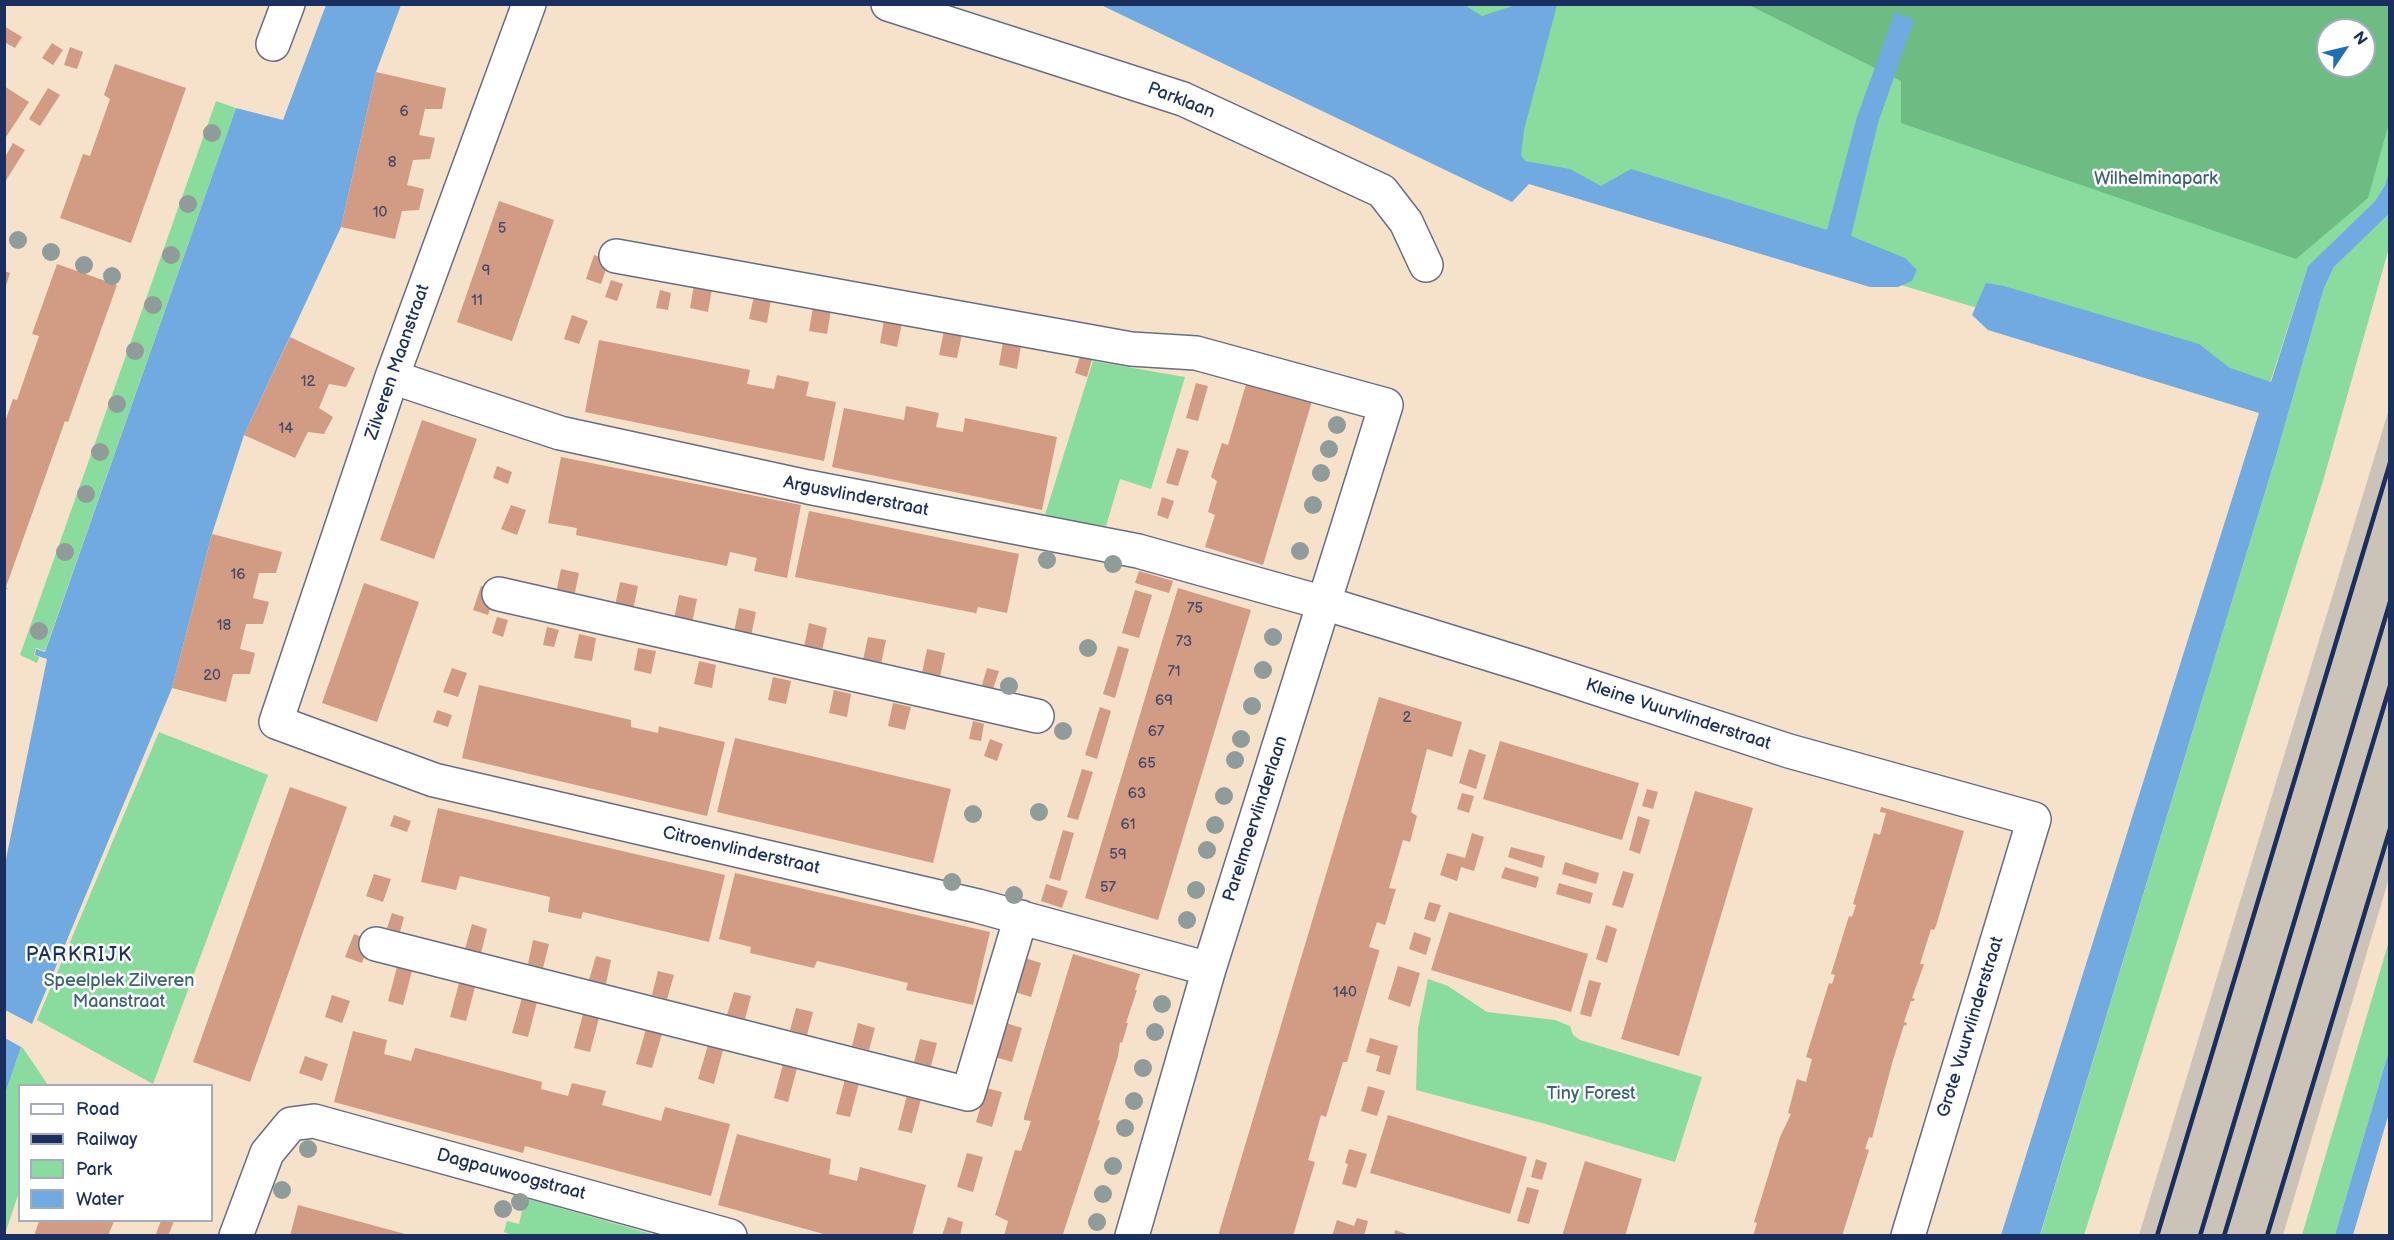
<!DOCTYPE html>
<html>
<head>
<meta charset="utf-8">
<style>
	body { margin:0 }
	#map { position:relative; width:2394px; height:1240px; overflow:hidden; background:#f6e1ca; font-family:"Balsamiq Sans",sans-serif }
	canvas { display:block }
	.frame { position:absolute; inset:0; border:6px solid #1b2f5e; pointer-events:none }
	.legend { position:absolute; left:18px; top:1084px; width:195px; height:138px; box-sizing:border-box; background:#fff; border:2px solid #a4acbf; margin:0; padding:8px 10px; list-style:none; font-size:18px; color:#1b2f5e }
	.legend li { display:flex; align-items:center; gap:12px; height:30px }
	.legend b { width:30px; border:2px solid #a4acbf }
	.north { position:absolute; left:2316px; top:18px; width:60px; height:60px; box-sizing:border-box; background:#fff; border:2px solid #a4acbf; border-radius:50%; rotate:55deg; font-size:16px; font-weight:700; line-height:24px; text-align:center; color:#1b2f5e }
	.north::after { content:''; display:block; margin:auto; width:21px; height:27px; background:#1f6fb2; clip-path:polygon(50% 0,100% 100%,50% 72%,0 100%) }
</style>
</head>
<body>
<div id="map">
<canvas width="2394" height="1240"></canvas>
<div class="frame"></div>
<ul class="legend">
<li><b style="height:8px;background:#fff"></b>Road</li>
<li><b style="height:8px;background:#1b2f5e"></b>Railway</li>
<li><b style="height:16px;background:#89dc9d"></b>Park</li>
<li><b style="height:16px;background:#71aae0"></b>Water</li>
</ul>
<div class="north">N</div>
</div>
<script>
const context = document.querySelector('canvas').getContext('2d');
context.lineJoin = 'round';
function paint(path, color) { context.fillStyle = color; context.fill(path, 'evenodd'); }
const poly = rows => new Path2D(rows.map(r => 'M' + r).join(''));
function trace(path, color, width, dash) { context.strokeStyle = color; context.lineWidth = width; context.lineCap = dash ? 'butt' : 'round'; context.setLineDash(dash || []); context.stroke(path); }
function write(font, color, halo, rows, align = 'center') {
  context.font = font + ' "Balsamiq Sans",sans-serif'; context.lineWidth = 5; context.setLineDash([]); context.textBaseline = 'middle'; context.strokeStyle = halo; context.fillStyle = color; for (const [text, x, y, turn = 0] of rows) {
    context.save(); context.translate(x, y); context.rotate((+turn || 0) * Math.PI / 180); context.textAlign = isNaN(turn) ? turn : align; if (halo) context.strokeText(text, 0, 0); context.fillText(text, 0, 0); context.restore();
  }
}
paint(poly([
	[2389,409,2389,878,2283,1235,2139,1235]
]), '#cbc3b8');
paint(poly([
	[1153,5,2389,5,2389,171,2385,185,2375,201,2308,266,2266,395,1503,165],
	[2328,30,2364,30,2364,66,2328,66],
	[216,101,236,108,45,651,36,648,34,655,39,657,37,663,20,655],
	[2389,214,2389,248,2323,481,2084,1235,2040,1236,2276,456,2324,288,2334,267],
	[1093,361,1185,377,1151,489,1120,479,1106,526,1044,518],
	[159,732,268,775,153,1084,37,1020],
	[2389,941,2389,1050,2335,1235,2302,1235],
	[1428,979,1448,986,1487,1012,1555,1020,1570,1026,1573,1035,1580,1040,1702,1077,1675,1162,1542,1123,1416,1090,1418,1028],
	[4,1038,23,1048,48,1085,20,1086,19,1192,5,1234,5,1094,21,1047],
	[525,1198,655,1235,515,1236,504,1232,507,1221,519,1224]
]), '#89dc9d');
paint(poly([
	[1749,5,2389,5,2389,123,2368,198,2296,259,1901,123,1901,81],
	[2328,30,2364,30,2364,66,2328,66]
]), '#6ebc84');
paint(poly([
	[1463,4,1482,16,1516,5,1557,5,1524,130,1521,155,1525,161,1570,169,1601,186,1631,169,1827,230,1857,117,1895,12,1914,20,1878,123,1851,236,1905,258,1917,270,1912,281,1898,287,1870,287,1529,184,1512,202,1101,5],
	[326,5,401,5,376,72,341,227,244,435,212,534,172,688,32,1024,5,1010,5,864,47,659,35,655,36,649,45,652,236,108,283,120],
	[2389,171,2389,214,2334,267,2324,288,2276,456,2040,1235,2001,1235,2259,413,1988,330,1972,315,1986,283,2004,286,2199,344,2230,368,2271,382,2308,266,2375,201,2385,185],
	[5,1038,21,1047,5,1094],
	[2389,1050,2389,1113,2353,1235,2335,1235]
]), '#71aae0');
paint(poly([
	[4,26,22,37,15,48,4,42],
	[52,43,63,50,53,65,42,58],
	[70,47,83,52,77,69,64,65],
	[115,64,186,88,131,243,60,218,83,154,90,156,110,99,104,95],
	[376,72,446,88,442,109,425,109,419,135,435,138,430,159,413,160,407,185,424,189,419,210,402,211,395,239,341,227],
	[4,86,29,102,4,140],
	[48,88,60,95,40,126,29,119],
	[13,143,25,150,5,182,5,157],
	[499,201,554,220,512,341,457,322],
	[594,255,609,260,601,284,586,279],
	[57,264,117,285,68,422,65,421,6,587,8,590,6,589,5,591,5,422,13,399,17,400,39,336,32,334],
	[4,271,10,273,5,289,4,288],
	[611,280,623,284,617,301,605,297],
	[694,285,712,288,708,312,690,308],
	[660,290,671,293,668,310,656,308],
	[754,296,771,299,767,323,749,319],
	[813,307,831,310,827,334,809,331],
	[572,315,588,321,579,344,564,339],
	[884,320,902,323,897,347,880,343],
	[944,331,962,334,957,358,939,355],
	[290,337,355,368,346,387,329,384,319,408,333,417,324,434,308,432,295,458,244,435],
	[599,340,750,370,747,384,774,389,777,375,809,382,806,396,836,402,824,461,585,412],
	[1003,342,1021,345,1017,369,999,365],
	[1080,356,1092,359,1087,377,1075,373],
	[1247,381,1312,401,1263,565,1205,547,1215,515,1208,512,1217,481,1211,477,1222,443,1228,445],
	[1196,383,1208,386,1198,421,1186,418],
	[906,406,939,413,936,427,963,432,965,418,1057,437,1042,510,832,467,844,408,904,420],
	[422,420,477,439,434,559,380,540],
	[1177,448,1189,451,1178,486,1166,483],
	[561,457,801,505,787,578,754,571,757,558,730,552,727,566,576,535,577,528,548,523],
	[497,466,512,472,508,484,493,478],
	[1162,497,1174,501,1168,519,1157,515],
	[511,505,526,510,517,535,501,529],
	[809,511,1019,554,1007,613,978,607,976,614,975,613,795,577],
	[212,534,282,552,276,573,259,573,253,598,269,602,263,624,246,624,240,649,255,653,250,674,233,674,226,702,172,688],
	[561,569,579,573,574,597,556,593],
	[1139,571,1173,581,1169,593,1135,583],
	[620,582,638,586,633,610,615,606],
	[364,583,419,602,377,722,322,703],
	[481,586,496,591,488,615,473,610],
	[1178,588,1251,610,1158,920,1085,898],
	[1135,590,1152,595,1139,638,1122,633],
	[679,595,697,599,692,623,674,619],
	[739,608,756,612,751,636,734,632],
	[497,617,508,620,503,637,492,633],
	[809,623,827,628,822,651,804,647],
	[547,627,559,630,554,647,543,645],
	[579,634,596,638,592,661,574,658],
	[868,637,886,640,881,664,863,660],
	[1118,646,1129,649,1115,698,1103,694],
	[638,648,656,651,651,674,634,670],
	[927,649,945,653,940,677,922,673],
	[699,661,716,665,712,688,694,684],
	[452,668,467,673,458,697,443,692],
	[987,668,999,671,993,689,982,685],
	[773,677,791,681,786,704,768,700],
	[479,685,631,720,631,727,658,733,659,726,661,727,725,742,707,816,462,758],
	[834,690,851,694,847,717,829,713],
	[1379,697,1462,722,1452,757,1427,749,1411,812,1417,816,1410,842,1403,840,1389,888,1396,889,1385,925,1377,922,1369,947,1379,950,1379,952,1347,1062,1343,1062,1326,1117,1321,1115,1308,1160,1315,1162,1293,1236,1218,1236],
	[893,703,911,707,905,730,888,726],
	[1100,707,1111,711,1097,759,1085,755],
	[437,710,452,715,448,727,433,722],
	[973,721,984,724,981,741,969,739],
	[735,738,951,789,933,863,717,812],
	[990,739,1003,744,997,761,984,756],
	[1500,741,1639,783,1622,840,1483,799],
	[1469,749,1486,755,1476,789,1459,783],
	[1082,769,1093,772,1078,820,1067,817],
	[290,787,347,807,250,1082,193,1062],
	[1647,789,1658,792,1653,809,1642,806],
	[1695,791,1753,808,1679,1056,1621,1039],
	[1462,793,1474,796,1469,813,1457,809],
	[1881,807,1964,831,1936,926,1934,930,1931,929,1920,964,1924,964,1912,998,1915,999,1914,1001,1911,1001,1904,1022,1907,1023,1906,1026,1904,1025,1893,1060,1872,1138,1869,1137,1865,1149,1869,1150,1842,1236,1753,1236,1757,1223,1754,1222,1780,1137,1791,1114,1788,1113,1797,1079,1806,1082,1812,1059,1806,1057,1829,983,1832,984,1835,975,1831,974,1849,916,1852,917,1856,905,1853,904,1874,833,1880,835,1886,813,1880,812],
	[438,808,725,875,709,942,583,912,581,919,548,912,550,897,460,876,456,890,421,882],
	[394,815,411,821,407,832,390,826],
	[1638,816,1650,820,1640,854,1629,850],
	[1063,830,1074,833,1060,881,1049,878],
	[1472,833,1484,837,1474,871,1461,867,1457,881,1440,875,1447,853,1465,858],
	[1511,847,1545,856,1542,868,1508,857],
	[1565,862,1599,873,1596,884,1562,874],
	[1505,867,1539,877,1536,888,1501,878],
	[1623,871,1634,874,1623,908,1612,905],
	[735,873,990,932,973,1005,906,990,908,983,847,968,817,961,814,968,750,953,751,947,719,939],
	[374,874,391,879,383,902,366,896],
	[1559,883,1593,893,1590,904,1556,894],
	[1046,884,1068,891,1062,908,1041,901],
	[1429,902,1441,905,1435,922,1424,919],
	[1449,912,1588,954,1571,1012,1431,970],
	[392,913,404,917,400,932,387,928],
	[472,924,487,929,481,953,465,949],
	[1606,925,1617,929,1607,963,1596,959],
	[1414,932,1431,938,1426,955,1409,949],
	[354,934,370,940,362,963,345,957],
	[533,940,549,944,543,968,528,964],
	[1073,954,1140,974,1135,990,1137,990,1126,1023,1128,1023,1122,1043,1120,1042,1118,1056,1098,1120,1100,1121,1063,1234,1067,1236,1004,1236,1008,1221,995,1215,1015,1150,1021,1151,1031,1121,1024,1120,1024,1117],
	[596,956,611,960,606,984,589,980],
	[1025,958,1041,963,1031,997,1015,992],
	[1398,966,1420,973,1410,1007,1388,999],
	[397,967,412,971,403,1005,388,1001],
	[658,971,674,975,667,999,652,995],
	[1589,980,1601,983,1591,1017,1580,1014],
	[459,983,475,987,466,1021,450,1017],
	[734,992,751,996,745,1019,727,1015],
	[332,995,350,1001,342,1023,325,1017],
	[522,998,537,1002,528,1037,512,1033],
	[796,1008,813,1012,807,1035,790,1030],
	[583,1014,599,1018,590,1052,574,1048],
	[858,1023,875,1028,869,1050,852,1046],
	[1006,1023,1022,1028,1012,1062,995,1057],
	[646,1029,662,1034,652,1068,636,1064],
	[353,1031,387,1040,384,1054,411,1061,415,1048,416,1048,542,1082,541,1089,568,1096,572,1083,606,1091,602,1105,661,1121,665,1107,730,1124,711,1196,525,1146,523,1153,334,1102],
	[1370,1038,1398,1046,1390,1075,1376,1071,1380,1056,1366,1052],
	[920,1039,937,1043,931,1066,914,1062],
	[708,1045,723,1050,714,1084,698,1079],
	[305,1056,328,1064,322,1081,299,1073],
	[783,1064,797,1068,788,1102,774,1098],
	[845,1079,859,1083,850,1117,836,1114],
	[1368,1086,1385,1091,1377,1116,1361,1111],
	[986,1088,1002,1092,992,1127,976,1122],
	[907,1095,921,1099,912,1133,898,1130],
	[1388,1115,1527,1157,1510,1214,1370,1173],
	[737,1134,831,1159,829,1174,857,1181,860,1167,926,1185,912,1236,831,1236,718,1205],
	[1349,1149,1367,1154,1356,1188,1342,1184,1348,1164,1345,1163],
	[967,1153,983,1157,973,1192,957,1187],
	[1536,1159,1547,1163,1542,1180,1531,1177],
	[1585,1161,1642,1179,1625,1236,1562,1236],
	[1527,1187,1539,1190,1529,1224,1517,1221],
	[298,1205,409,1235,409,1236,290,1236],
	[948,1217,963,1222,960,1236,942,1236],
	[1357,1218,1368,1221,1364,1236,1332,1236,1337,1220,1354,1226],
	[39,1221,114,1221,108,1236,34,1236],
	[161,1221,174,1221,168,1236,155,1236],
	[1395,1230,1410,1235,1410,1236,1394,1236]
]), '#d29b83');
const minor = poly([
	[529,4,392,377,276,722,434,780,978,906,1209,969],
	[888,4,1183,99,1382,191,1406,222,1426,265],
	[273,44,288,4],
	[616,256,1131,349,1196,353,1386,405,1209,969,1132,1236],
	[392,377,560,433,808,487,1138,551,1324,603,1525,665,1789,751,2034,819,1908,1236],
	[499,594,1037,716],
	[376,944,968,1094,1021,917],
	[236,1236,267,1153,291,1124,314,1121,730,1236]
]);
trace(minor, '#686d84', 36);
trace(minor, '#fff', 33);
trace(poly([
	[2157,1236,2390,463],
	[2200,1236,2390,602],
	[2224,1236,2390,686],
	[2267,1236,2390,829]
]), '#1b2f5e', 4.5);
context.fillStyle = '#909c99';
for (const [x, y] of [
	[212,133],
	[188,204],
	[18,240],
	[51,252],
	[171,255],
	[84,265],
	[112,276],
	[153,305],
	[135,351],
	[117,404],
	[1337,425],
	[1329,449],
	[100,452],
	[1321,473],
	[86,494],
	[1313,505],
	[1300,551],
	[65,552],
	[1047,560],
	[1113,564],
	[39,631],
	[1273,637],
	[1088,648],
	[1263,670],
	[1009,686],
	[1252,706],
	[1063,731],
	[1241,739],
	[1235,760],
	[1224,796],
	[1039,812],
	[973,814],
	[1215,825],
	[1207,850],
	[952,882],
	[1196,890],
	[1014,895],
	[1187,920],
	[1162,1004],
	[1155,1032],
	[1143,1068],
	[1134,1101],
	[1125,1128],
	[308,1149],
	[1113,1166],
	[282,1190],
	[1103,1194],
	[520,1202],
	[503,1209],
	[1097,1222]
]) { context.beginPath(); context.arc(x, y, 9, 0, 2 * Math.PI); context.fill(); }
write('15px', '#494a67', null, [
	["6",404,112],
	["8",392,163],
	["10",380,213],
	["5",502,229],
	["9",486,271],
	["11",477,301],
	["12",308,382],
	["14",286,429],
	["16",238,575],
	["75",1195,609],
	["18",224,626],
	["73",1184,642],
	["71",1174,672],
	["20",212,676],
	["69",1164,701],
	["2",1407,718],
	["67",1156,732],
	["65",1147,764],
	["63",1137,794],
	["61",1128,825],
	["59",1118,855],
	["57",1108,888],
	["140",1345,993]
]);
write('18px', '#1b2f5e', '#fff', [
	["Parklaan",1181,101,21],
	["Zilveren Maanstraat",398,362,-71],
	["Argusvlinderstraat",856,497,11],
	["Kleine Vuurvlinderstraat",1678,715,18],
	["Parelmoervlinderlaan",1256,819,-72],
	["Citroenvlinderstraat",741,851,13],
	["Grote Vuurvlinderstraat",1971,1027,-73],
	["Dagpauwoogstraat",511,1175,15]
]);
write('18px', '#3c6371', '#fff', [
	["Wilhelminapark",2156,179],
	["Speelplek Zilveren",119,981],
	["Maanstraat",119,1002],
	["Tiny Forest",1591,1094]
]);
context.letterSpacing = '1.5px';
write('20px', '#1b2f5e', '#fff', [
	["PARKRIJK",79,956]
]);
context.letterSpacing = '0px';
</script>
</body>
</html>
